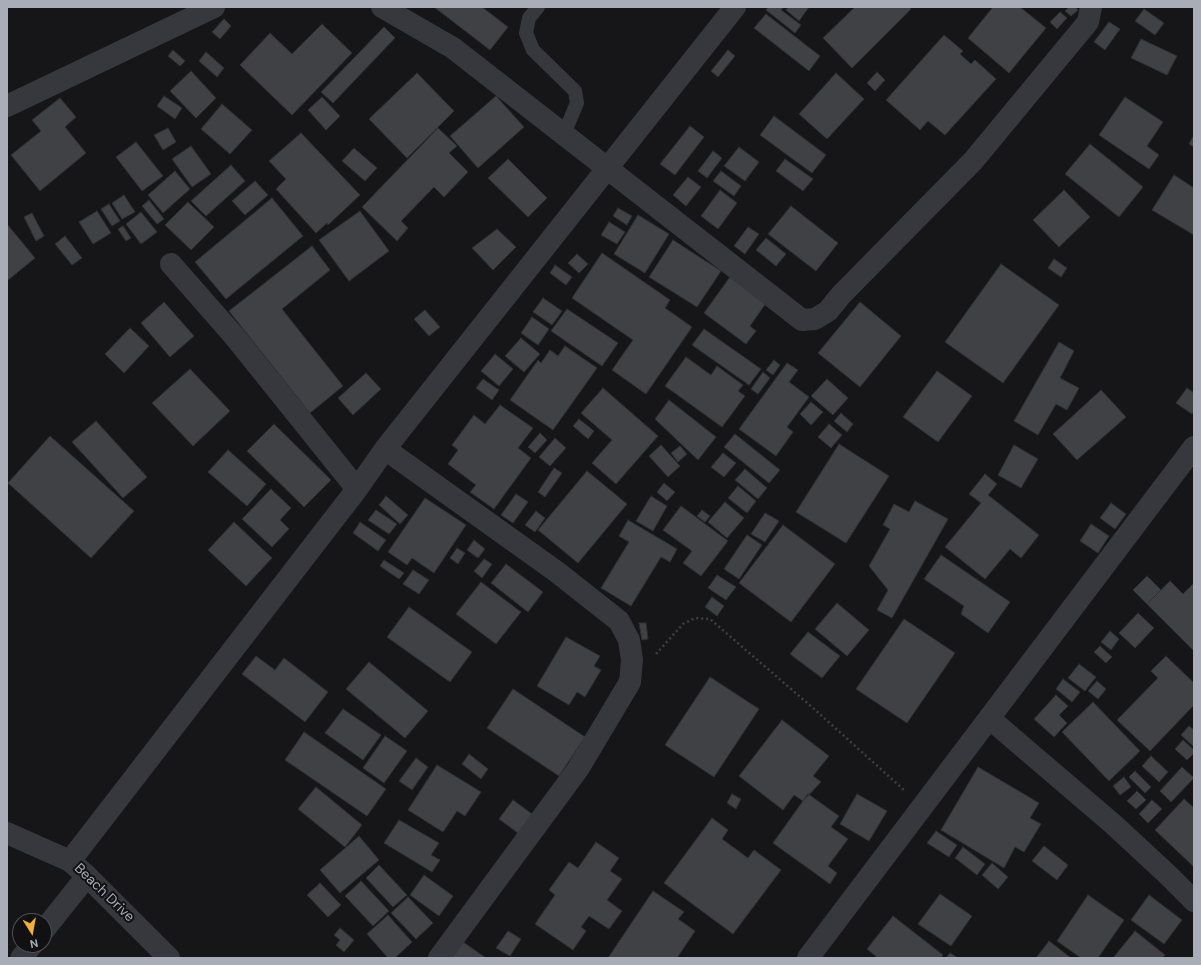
<!DOCTYPE html>
<html>
<head>
<meta charset="utf-8">
<style>
	body { margin:0 }
	#map { position:relative; width:1201px; height:965px; overflow:hidden; background:#161618; font-family:"DM Sans",sans-serif }
	canvas { display:block }
	.frame { position:absolute; inset:0; border:8px solid #a8adb8; pointer-events:none }
	.north { position:absolute; left:12px; top:913px; width:40px; height:40px; box-sizing:border-box; background:#111113; border:1px solid #4d4f55; border-radius:50%; rotate:169deg; font-size:11px; font-weight:700; line-height:16px; text-align:center; color:#a8adb8 }
	.north::after { content:''; display:block; margin:auto; width:14px; height:18px; background:#f2b134; clip-path:polygon(50% 0,100% 100%,50% 72%,0 100%) }
</style>
</head>
<body>
<div id="map">
<canvas width="1201" height="965"></canvas>
<div class="frame"></div>
<div class="north">N</div>
</div>
<script>
const context = document.querySelector('canvas').getContext('2d');
context.lineJoin = 'round';
function paint(path, color) { context.fillStyle = color; context.fill(path, 'evenodd'); }
const poly = rows => new Path2D(rows.map(r => 'M' + r).join(''));
function trace(path, color, width, dash) { context.strokeStyle = color; context.lineWidth = width; context.lineCap = dash ? 'butt' : 'round'; context.setLineDash(dash || []); context.stroke(path); }
function write(font, color, halo, rows, align = 'center') {
  context.font = font + ' "DM Sans",sans-serif'; context.lineWidth = 4; context.setLineDash([]); context.textBaseline = 'middle'; context.strokeStyle = halo; context.fillStyle = color; for (const [text, x, y, turn = 0] of rows) {
    context.save(); context.translate(x, y); context.rotate((+turn || 0) * Math.PI / 180); context.textAlign = isNaN(turn) ? turn : align; if (halo) context.strokeText(text, 0, 0); context.fillText(text, 0, 0); context.restore();
  }
}
const building = poly([
	[434,7,482,7,508,27,490,50,434,7],
	[768,7,784,7,781,10,801,25,795,33,766,10,768,7],
	[788,7,809,7,799,21,786,10,788,7],
	[855,7,909,7,911,9,852,68,823,38,855,7],
	[993,7,1020,7,1046,28,1009,73,968,38,993,7],
	[1069,7,1075,7,1078,10,1071,16,1065,11,1069,7],
	[1144,9,1164,23,1155,35,1135,21,1144,9],
	[1060,12,1067,18,1057,29,1050,22,1060,12],
	[766,14,820,56,809,71,754,28,766,14],
	[224,19,231,26,220,39,212,32,224,19],
	[1109,22,1120,29,1105,50,1094,42,1109,22],
	[322,24,352,53,292,115,240,65,270,33,292,54,322,24],
	[384,27,395,38,333,103,321,92,384,27],
	[944,35,963,51,960,54,971,64,975,60,996,79,945,135,928,121,920,130,886,100,944,35],
	[1141,39,1177,56,1167,75,1131,58,1141,39],
	[173,50,185,61,180,66,168,56,173,50],
	[728,50,735,56,718,77,711,71,728,50],
	[206,52,224,68,217,77,199,61,206,52],
	[191,71,216,98,196,118,170,91,191,71],
	[877,72,885,80,875,91,867,83,877,72],
	[417,73,454,111,407,158,369,119,417,73],
	[836,73,864,99,827,139,799,114,836,73],
	[164,96,182,108,175,119,157,106,164,96],
	[496,96,524,127,478,168,450,136,496,96],
	[322,97,340,116,326,130,308,110,322,97],
	[1125,97,1163,122,1147,146,1159,155,1149,169,1099,135,1125,97],
	[60,98,76,117,65,127,86,153,40,191,11,155,41,131,32,120,60,98],
	[222,104,252,130,230,154,201,129,222,104],
	[774,116,826,155,812,173,760,135,774,116],
	[690,126,704,137,675,175,660,164,690,126],
	[168,128,176,142,163,150,154,135,168,128],
	[438,128,457,146,449,153,468,172,444,197,434,187,401,221,408,228,397,241,362,207,438,128],
	[301,133,360,195,328,225,327,223,316,233,276,189,286,179,269,161,301,133],
	[1194,135,1194,147,1189,144,1194,135],
	[136,142,163,176,142,191,116,157,136,142],
	[1090,144,1143,187,1119,217,1065,174,1090,144],
	[191,146,211,174,192,187,172,159,191,146],
	[739,147,759,162,745,181,724,166,739,147],
	[354,148,377,168,365,181,342,161,354,148],
	[713,151,722,158,707,178,698,171,713,151],
	[508,159,547,198,528,217,488,178,508,159],
	[785,159,813,179,803,191,776,171,785,159],
	[231,165,245,181,206,216,191,201,231,165],
	[175,171,190,189,163,213,148,195,175,171],
	[721,171,741,186,734,196,713,181,721,171],
	[1174,175,1194,188,1194,235,1152,210,1174,175],
	[688,177,701,187,686,206,673,195,688,177],
	[255,181,268,195,245,215,232,201,255,181],
	[720,190,737,203,718,229,701,216,720,190],
	[1064,190,1090,217,1059,247,1033,220,1064,190],
	[124,195,135,212,122,219,112,203,124,195],
	[272,198,303,236,226,299,195,262,272,198],
	[149,200,164,219,157,224,142,206,149,200],
	[188,202,214,227,191,250,165,225,188,202],
	[109,204,120,221,112,226,101,209,109,204],
	[791,206,838,243,816,271,768,234,791,206],
	[618,208,632,216,627,225,613,216,618,208],
	[97,211,111,233,93,244,79,222,97,211],
	[360,211,389,251,349,281,319,240,360,211],
	[141,212,157,232,141,244,126,224,141,212],
	[32,213,44,236,36,241,24,217,32,213],
	[638,215,669,234,645,273,614,254,638,215],
	[609,222,625,232,617,244,601,235,609,222],
	[7,224,35,258,7,281,7,224],
	[123,226,131,238,126,241,118,229,123,226],
	[748,227,759,234,745,254,734,246,748,227],
	[497,229,516,247,493,270,472,248,497,229],
	[65,236,82,258,72,265,55,244,65,236],
	[766,238,786,254,776,266,756,250,766,238],
	[673,240,721,271,697,307,649,277,673,240],
	[312,246,330,270,282,309,343,386,310,413,229,311,312,246],
	[602,253,670,300,665,308,692,327,646,394,612,370,633,340,572,298,602,253],
	[577,254,588,264,579,273,568,263,577,254],
	[1054,259,1067,268,1061,277,1048,268,1054,259],
	[1001,264,1059,305,1003,383,945,342,1001,264],
	[555,265,572,277,566,285,550,273,555,265],
	[730,277,766,303,750,326,756,331,746,344,704,313,730,277],
	[543,298,562,311,552,325,533,312,543,298],
	[164,302,194,336,170,357,141,323,164,302],
	[860,302,901,336,860,387,818,353,860,302],
	[567,309,618,343,602,366,551,331,567,309],
	[425,310,440,327,429,336,414,319,425,310],
	[532,317,549,329,538,345,521,333,532,317],
	[130,328,149,346,124,373,105,354,130,328],
	[704,329,761,369,749,385,692,345,704,329],
	[521,338,540,354,524,372,505,356,521,338],
	[1059,342,1074,351,1060,378,1079,388,1067,410,1056,404,1038,435,1014,421,1059,342],
	[565,346,597,368,553,430,510,400,538,360,541,363,550,350,558,356,565,346],
	[495,354,513,369,499,386,481,371,495,354],
	[686,357,711,375,717,366,743,385,738,391,745,396,722,427,665,386,686,357],
	[774,360,780,365,773,375,766,370,774,360],
	[787,363,798,370,789,382,809,397,787,427,793,432,776,456,739,429,787,363],
	[190,369,230,411,193,446,152,403,190,369],
	[937,371,972,396,938,442,903,417,937,371],
	[763,372,770,378,758,394,751,389,763,372],
	[366,373,381,389,353,415,338,398,366,373],
	[483,379,499,390,492,400,476,388,483,379],
	[827,379,848,398,833,415,811,396,827,379],
	[603,388,658,436,616,484,592,463,612,440,581,413,603,388],
	[1187,388,1194,393,1194,411,1192,414,1176,403,1187,388],
	[1101,390,1126,417,1077,460,1053,434,1101,390],
	[669,400,716,437,698,460,655,419,669,400],
	[811,402,823,412,811,425,800,414,811,402],
	[500,405,533,428,518,448,531,458,494,509,470,492,476,485,448,464,458,450,452,445,474,415,485,424,500,405],
	[841,413,853,424,847,432,834,421,841,413],
	[579,419,594,431,588,439,573,426,579,419],
	[96,421,147,477,123,498,72,442,96,421],
	[274,424,331,480,304,507,247,451,274,424],
	[829,424,842,435,831,448,818,437,829,424],
	[540,433,547,440,535,453,528,447,540,433],
	[735,434,780,470,769,483,724,447,735,434],
	[50,436,134,511,91,558,8,483,50,436],
	[555,438,566,448,550,466,539,457,555,438],
	[839,444,889,476,846,543,796,512,839,444],
	[661,445,680,466,668,477,649,456,661,445],
	[1014,445,1038,459,1021,488,998,475,1014,445],
	[680,446,687,454,678,462,671,453,680,446],
	[228,450,266,484,247,506,208,472,228,450],
	[723,453,736,463,724,477,711,467,723,453],
	[554,468,562,473,545,497,538,492,554,468],
	[745,469,767,488,758,499,735,480,745,469],
	[587,471,627,504,578,563,538,530,587,471],
	[985,474,997,484,988,495,1039,535,1021,558,1010,549,985,579,945,547,981,503,969,494,985,474],
	[664,483,675,492,667,501,657,492,664,483],
	[738,486,756,501,747,513,728,498,738,486],
	[271,489,291,508,280,520,289,529,272,547,242,519,271,489],
	[516,494,528,502,513,523,501,515,516,494],
	[386,496,408,515,400,524,379,505,386,496],
	[651,496,667,506,653,531,636,521,651,496],
	[425,498,466,525,434,573,412,558,407,565,388,552,425,498],
	[915,501,948,519,892,618,877,610,888,590,869,566,890,529,883,525,894,504,909,512,915,501],
	[725,502,744,518,727,538,708,522,725,502],
	[1111,503,1126,514,1115,529,1100,518,1111,503],
	[681,506,728,541,701,576,683,563,692,551,663,530,681,506],
	[376,510,397,524,389,534,368,520,376,510],
	[702,510,710,516,705,522,697,516,702,510],
	[536,511,545,518,535,532,525,525,536,511],
	[765,513,779,521,765,542,751,534,765,513],
	[628,520,677,549,670,562,661,557,631,606,601,588,629,542,619,536,628,520],
	[234,522,272,558,246,586,208,550,234,522],
	[360,522,386,540,378,551,353,533,360,522],
	[1091,524,1109,536,1098,553,1080,541,1091,524],
	[783,525,835,564,791,622,739,583,783,525],
	[747,535,762,545,739,579,724,569,747,535],
	[474,540,485,549,478,558,467,550,474,540],
	[457,548,465,553,458,564,450,558,457,548],
	[941,555,1010,602,988,633,961,614,964,606,924,579,941,555],
	[484,559,492,564,482,578,474,571,484,559],
	[384,560,404,573,399,579,380,566,384,560],
	[506,564,543,592,528,612,491,583,506,564],
	[413,570,429,580,419,594,403,584,413,570],
	[717,575,736,587,726,600,708,588,717,575],
	[1147,576,1161,590,1147,604,1133,590,1147,576],
	[1170,581,1183,594,1194,583,1194,651,1147,604,1170,581],
	[481,582,521,612,496,644,456,614,481,582],
	[712,597,724,606,717,616,705,607,712,597],
	[837,603,869,630,847,656,815,629,837,603],
	[409,607,472,652,450,682,387,637,409,607],
	[1138,613,1154,628,1135,648,1119,633,1138,613],
	[904,619,955,653,907,723,856,689,904,619],
	[639,623,646,623,648,639,642,640,639,623],
	[1110,631,1119,639,1111,650,1101,642,1110,631],
	[808,632,840,656,822,678,790,654,808,632],
	[566,637,600,656,594,666,601,670,585,697,577,692,569,705,537,686,566,637],
	[1100,646,1112,657,1106,663,1094,652,1100,646],
	[256,656,275,670,284,658,328,692,305,722,242,674,256,656],
	[1166,656,1194,683,1194,705,1150,751,1117,720,1158,678,1151,671,1166,656],
	[369,662,428,711,405,738,346,689,369,662],
	[1079,664,1096,677,1085,691,1068,678,1079,664],
	[710,677,759,709,714,777,665,745,710,677],
	[1063,679,1080,692,1072,702,1056,689,1063,679],
	[1097,681,1106,689,1098,699,1088,691,1097,681],
	[513,689,585,737,559,776,487,728,513,689],
	[1056,695,1068,706,1059,715,1067,723,1054,737,1034,719,1056,695],
	[1093,702,1140,751,1109,781,1062,732,1093,702],
	[343,709,381,735,363,760,325,733,343,709],
	[782,720,829,756,813,776,821,782,803,801,794,795,783,810,739,776,782,720],
	[1189,726,1194,730,1194,747,1181,735,1189,726],
	[304,732,386,789,367,816,285,760,304,732],
	[385,736,407,751,384,783,363,768,385,736],
	[1183,740,1194,750,1194,753,1187,760,1175,749,1183,740],
	[469,754,488,769,481,779,462,764,469,754],
	[1151,756,1168,772,1159,782,1142,766,1151,756],
	[416,758,428,767,412,790,399,781,416,758],
	[437,765,481,792,465,816,457,811,443,832,408,810,437,765],
	[978,767,1039,803,1030,818,1041,824,1024,852,1015,847,1004,868,941,830,978,767],
	[1182,767,1194,778,1171,802,1160,791,1182,767],
	[1135,771,1151,787,1145,793,1129,777,1135,771],
	[1124,777,1131,787,1120,795,1113,786,1124,777],
	[316,787,362,825,345,847,298,809,316,787],
	[1137,791,1146,800,1136,809,1127,801,1137,791],
	[732,794,741,799,736,809,727,803,732,794],
	[808,794,839,816,831,827,848,839,828,866,837,873,830,884,773,843,808,794],
	[857,794,887,811,869,841,840,824,857,794],
	[1184,799,1194,808,1194,867,1155,830,1184,799],
	[513,800,532,814,518,833,499,819,513,800],
	[1152,800,1162,809,1148,823,1139,814,1152,800],
	[712,818,728,830,722,839,748,858,754,850,781,870,733,934,664,883,712,818],
	[399,820,439,843,431,855,440,860,432,872,384,843,399,820],
	[936,831,957,845,949,857,927,843,936,831],
	[359,836,379,860,340,893,320,870,359,836],
	[596,842,619,858,610,871,622,879,607,900,622,911,609,929,589,916,581,927,586,931,573,950,535,924,555,895,549,890,569,862,578,868,596,842],
	[1044,846,1068,865,1057,880,1032,861,1044,846],
	[963,847,985,864,977,875,955,858,963,847],
	[992,863,1008,877,998,889,982,875,992,863],
	[379,865,407,895,393,907,366,878,379,865],
	[424,875,453,896,439,916,410,895,424,875],
	[361,881,389,911,373,926,345,896,361,881],
	[320,883,341,905,328,917,307,895,320,883],
	[653,891,684,912,678,919,695,931,677,958,608,958,653,891],
	[940,894,972,916,951,946,918,924,940,894],
	[1088,895,1124,920,1098,958,1081,958,1057,941,1088,895],
	[1149,895,1182,920,1164,944,1131,920,1149,895],
	[408,897,433,923,416,939,391,913,408,897],
	[388,915,412,942,395,958,388,958,367,934,388,915],
	[893,916,943,955,941,958,878,958,867,949,893,916],
	[340,928,354,940,344,952,336,945,340,940,334,935,340,928],
	[508,931,521,939,510,956,496,948,508,931],
	[1135,931,1165,955,1162,958,1113,958,1135,931],
	[1049,941,1071,958,1036,958,1049,941],
	[463,942,486,958,452,958,463,942],
	[950,953,958,958,946,958,950,953]
]);
paint(building, '#404145');
trace(building, '#303034', 1);
trace(poly([
	[656,654,683,624,695,618,710,619,813,708,904,790]
]), '#3d3f44', 2.5, [2, 3]);
trace(poly([
	[538,7,529,18,526,33,533,50,575,91,577,103,564,134]
]), '#37383d', 14);
trace(poly([
	[382,7,453,48,802,320,815,319,828,311,841,295,973,161,1088,22,1091,7],
	[7,106,214,7],
	[171,264,235,337,357,489],
	[385,449,557,572,619,621,629,640,632,660,630,682,578,769,439,958],
	[989,718,1113,824,1168,875,1194,901],
	[70,861,357,489,385,449,735,7],
	[44,930,87,876],
	[21,958,32,945],
	[808,958,1194,447]
]), '#37383d', 22);
trace(poly([
	[7,833,70,861,87,876,169,958]
]), '#37383d', 22);
write('14px', '#a8adb8', '#111113', [
	["Beach Drive",104,893,44]
]);
</script>
</body>
</html>
